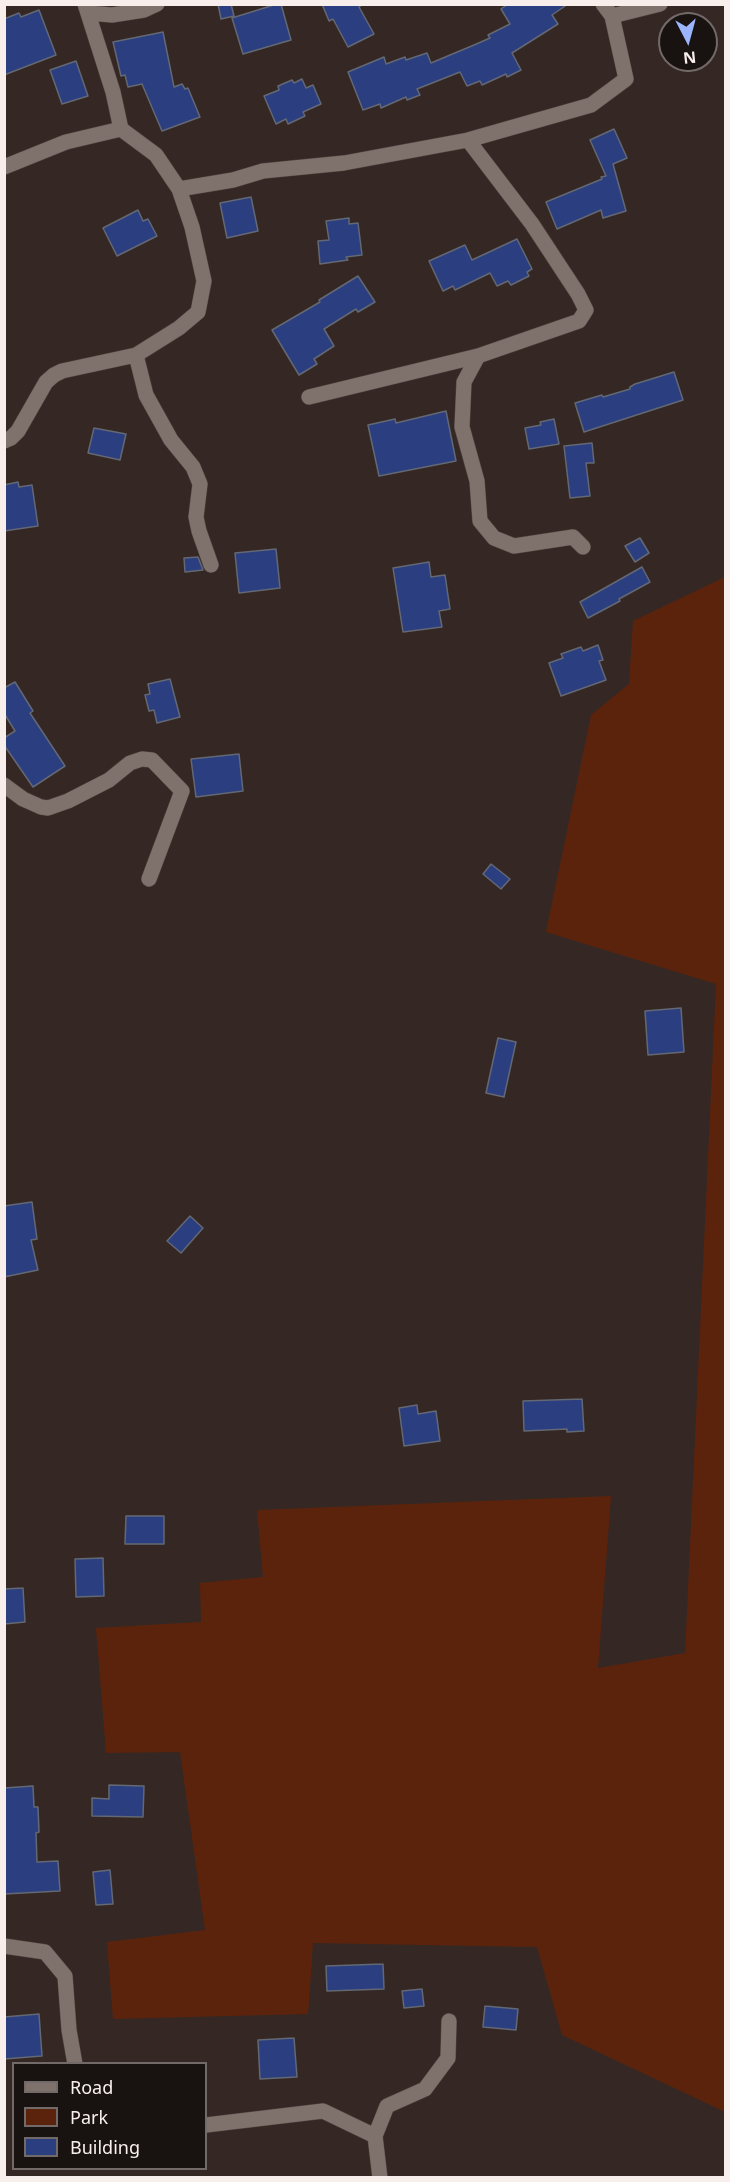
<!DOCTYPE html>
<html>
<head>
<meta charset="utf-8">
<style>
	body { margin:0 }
	#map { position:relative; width:730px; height:2182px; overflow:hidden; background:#352824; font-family:"Noto Sans",sans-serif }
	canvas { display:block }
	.frame { position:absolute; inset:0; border:6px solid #f8efec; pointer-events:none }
	.legend { position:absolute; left:12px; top:2062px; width:195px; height:108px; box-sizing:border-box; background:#181210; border:2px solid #726a68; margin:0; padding:8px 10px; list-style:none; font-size:18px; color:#f8efec }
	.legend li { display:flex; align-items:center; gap:12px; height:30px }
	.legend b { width:30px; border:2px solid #726a68 }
	.north { position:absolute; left:658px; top:12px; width:60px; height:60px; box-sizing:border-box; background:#181210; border:2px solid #726a68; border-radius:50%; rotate:174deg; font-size:16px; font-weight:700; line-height:24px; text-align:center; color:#f8efec }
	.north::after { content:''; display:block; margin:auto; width:21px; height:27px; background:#9bb5fd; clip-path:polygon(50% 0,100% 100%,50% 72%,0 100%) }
</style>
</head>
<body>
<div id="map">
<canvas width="730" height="2182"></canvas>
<div class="frame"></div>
<ul class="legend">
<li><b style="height:8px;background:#7f716b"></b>Road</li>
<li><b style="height:16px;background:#5c230c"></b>Park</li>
<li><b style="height:16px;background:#2b3e7f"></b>Building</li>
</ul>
<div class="north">N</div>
</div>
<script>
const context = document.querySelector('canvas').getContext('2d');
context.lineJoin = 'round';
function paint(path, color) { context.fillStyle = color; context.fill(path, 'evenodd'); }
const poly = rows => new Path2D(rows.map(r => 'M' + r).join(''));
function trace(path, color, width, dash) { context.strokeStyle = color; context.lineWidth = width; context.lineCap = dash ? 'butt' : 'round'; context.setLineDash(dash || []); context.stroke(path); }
paint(poly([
	[725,577,725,2112,562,2035,537,1947,313,1943,308,2014,113,2019,107,1942,205,1930,180,1752,106,1753,96,1628,201,1622,200,1583,263,1577,257,1510,611,1496,598,1668,685,1653,716,984,546,932,591,715,629,684,633,621]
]), '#5c230c');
const building = poly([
	[218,4,231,4,234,16,221,19,218,4],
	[277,4,281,4,291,40,243,54,232,18,277,4],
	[322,4,363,4,359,7,374,34,348,47,333,19,329,21,322,4],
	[508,4,568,4,552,15,558,24,512,53,521,70,507,77,506,74,482,85,480,81,467,86,460,72,417,89,420,95,407,100,406,97,381,108,380,104,363,110,348,72,384,57,386,64,405,57,406,60,427,53,431,63,474,45,490,38,488,35,510,24,501,9,508,4],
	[39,10,56,55,4,75,4,19,19,13,21,17,39,10],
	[163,32,174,87,182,84,185,89,188,88,200,117,162,131,142,84,128,87,125,75,121,76,113,42,163,32],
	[76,61,88,96,62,104,50,70,76,61],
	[302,79,306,88,313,85,321,104,303,112,305,116,288,124,286,119,276,124,264,96,279,90,278,86,292,80,294,83,302,79],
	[614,129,627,158,613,164,626,211,603,218,601,210,557,229,546,202,602,179,601,177,606,176,590,140,614,129],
	[251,197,258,231,227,238,220,203,251,197],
	[138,210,143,221,148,219,157,236,117,256,103,228,138,210],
	[349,218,349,224,358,223,362,255,346,257,348,260,320,264,318,241,329,240,326,221,349,218],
	[517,239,532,269,527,272,529,276,511,285,508,281,497,286,490,273,455,290,453,286,443,291,429,261,465,245,472,260,517,239],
	[358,276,375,302,358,312,356,309,324,329,334,346,314,359,317,364,299,375,272,330,320,302,319,300,358,276],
	[674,372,683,400,584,432,575,403,602,395,603,397,630,389,630,387,635,384,674,372],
	[446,411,456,461,379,476,368,425,395,419,396,423,446,411],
	[554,419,559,444,529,449,525,428,541,425,540,422,554,419],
	[94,428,126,434,120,460,88,453,94,428],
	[592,443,594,463,586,463,590,496,570,498,564,446,592,443],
	[18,482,19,487,32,485,38,526,4,531,4,485,18,482],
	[640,538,649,553,635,562,625,546,640,538],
	[276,549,280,588,239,593,235,553,276,549],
	[198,557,203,570,185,572,184,558,198,557],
	[429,562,431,577,445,575,450,609,439,611,442,627,403,632,393,568,429,562],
	[642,567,650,582,619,599,620,601,588,618,580,602,642,567],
	[598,645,603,660,599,661,606,680,561,696,549,663,563,658,561,654,581,647,583,651,598,645],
	[170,679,180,717,157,723,154,710,149,711,145,695,150,694,148,684,170,679],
	[15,682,33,711,30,713,65,766,33,787,4,745,4,738,15,731,4,713,4,688,15,682],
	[239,754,243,791,196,797,191,759,239,754],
	[491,864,510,879,501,889,483,874,491,864],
	[681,1008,684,1052,648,1055,645,1011,681,1008],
	[498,1038,516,1042,504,1097,486,1093,498,1038],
	[32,1202,37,1239,31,1240,38,1270,4,1277,4,1206,32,1202],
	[190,1216,203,1228,181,1253,167,1241,190,1216],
	[582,1399,584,1431,567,1432,567,1429,524,1431,523,1401,582,1399],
	[417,1405,418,1414,436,1411,440,1441,404,1446,399,1408,417,1405],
	[126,1516,164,1516,164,1544,125,1544,126,1516],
	[103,1558,104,1596,76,1597,75,1559,103,1558],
	[23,1588,25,1622,4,1624,4,1589,23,1588],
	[109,1785,144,1786,143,1817,92,1816,92,1798,109,1799,109,1785],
	[33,1786,34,1807,38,1807,39,1832,36,1833,37,1862,58,1861,60,1891,4,1894,4,1788,33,1786],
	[110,1870,113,1904,96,1905,93,1872,110,1870],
	[383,1964,384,1989,327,1991,326,1966,383,1964],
	[422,1989,424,2006,404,2008,402,1991,422,1989],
	[485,2006,518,2009,516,2030,483,2027,485,2006],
	[39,2014,42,2056,4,2059,4,2017,39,2014],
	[294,2038,297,2077,260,2079,258,2040,294,2038]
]);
paint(building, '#2b3e7f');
trace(building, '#636874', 1.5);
const street = poly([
	[89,13,112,15,144,10,157,4],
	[612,16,660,4],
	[4,167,66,142,121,129],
	[179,189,233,180,263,171,344,163,468,140,591,105,626,79,612,16,603,4],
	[136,355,146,395,171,440,193,467,200,484,196,517,199,531,211,565],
	[478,356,464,382,462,427,477,481,480,521,494,538,514,546,573,537,583,547],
	[309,397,478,356,579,321,586,310,578,294,532,224,468,140],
	[4,441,11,438,18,431,46,382,54,375,62,371,136,355,179,328,198,312,204,281,192,227,179,189,156,155,121,129,113,92,85,4],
	[4,785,23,799,41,807,48,808,68,801,109,780,130,763,142,759,152,760,182,791,149,879],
	[4,1946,45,1952,65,1976,69,2030,75,2064],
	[206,2125,323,2111,375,2136],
	[380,2178,375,2136,387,2106,425,2089,448,2058,449,2021]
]);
trace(street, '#514643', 16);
trace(street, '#7f716b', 15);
</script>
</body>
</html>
